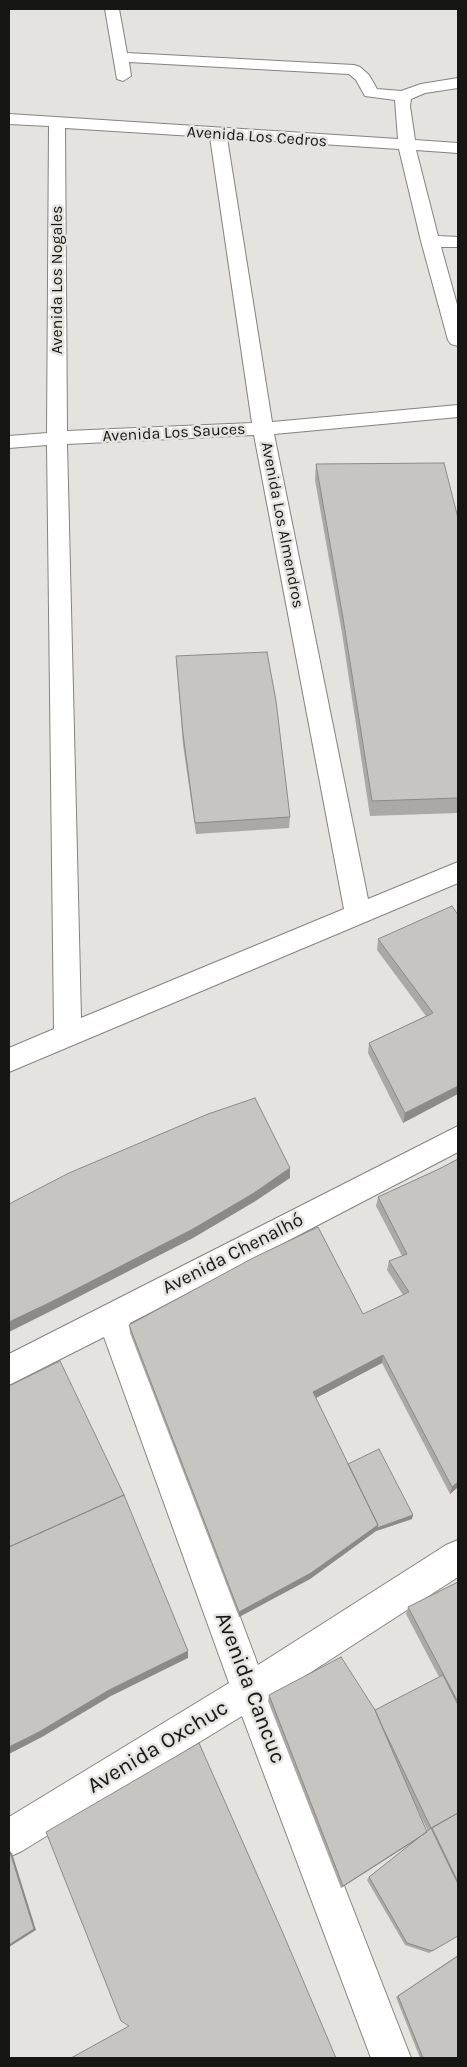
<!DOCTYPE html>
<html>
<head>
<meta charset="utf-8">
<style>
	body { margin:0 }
	#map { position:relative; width:467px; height:2067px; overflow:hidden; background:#e5e3e0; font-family:Karla,sans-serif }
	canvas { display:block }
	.frame { position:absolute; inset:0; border:10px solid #161614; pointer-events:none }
</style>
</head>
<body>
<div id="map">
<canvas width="467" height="2067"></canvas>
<div class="frame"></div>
</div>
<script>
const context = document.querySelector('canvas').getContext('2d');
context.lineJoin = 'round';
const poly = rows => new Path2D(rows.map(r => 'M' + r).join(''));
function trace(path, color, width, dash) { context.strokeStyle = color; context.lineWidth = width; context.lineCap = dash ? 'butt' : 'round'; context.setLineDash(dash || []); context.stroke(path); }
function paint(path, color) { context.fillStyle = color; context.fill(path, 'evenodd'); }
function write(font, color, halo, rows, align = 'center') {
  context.font = font + ' Karla,sans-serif'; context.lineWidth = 5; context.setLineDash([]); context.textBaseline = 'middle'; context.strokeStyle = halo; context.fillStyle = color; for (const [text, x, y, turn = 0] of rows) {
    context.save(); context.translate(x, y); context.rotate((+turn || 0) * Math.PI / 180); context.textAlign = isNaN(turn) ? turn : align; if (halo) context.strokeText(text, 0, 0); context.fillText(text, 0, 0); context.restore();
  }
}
const minor = poly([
	[105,9,119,9,127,53,354,65,360,67,369,75,377,89,401,91,421,84,458,78,458,88,425,93,411,99,410,106,415,140,458,143,458,153,416,150,438,236,458,237,458,247,441,247,458,308,458,346,451,344,448,340,421,241,399,149,227,138,272,422,458,405,458,417,274,434,368,899,458,862,458,883,9,1072,9,1048,54,1029,47,445,9,448,9,436,47,433,49,126,9,124,9,114,398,139,395,100,365,96,356,80,349,74,129,62,131,76,123,81,117,79,105,9],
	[65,128,210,137,252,423,67,431,65,128],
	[254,435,344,909,81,1018,67,444,254,435],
	[458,1126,458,1152,130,1323,258,1665,446,1545,458,1540,458,1577,271,1698,411,2058,371,2058,242,1716,22,1851,9,1857,9,1817,229,1683,104,1337,9,1385,9,1354,458,1126]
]);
trace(minor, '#858380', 2);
paint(minor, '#fff');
paint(poly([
	[316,464,458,518,458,813,370,816,342,633,315,480],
	[176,656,290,817,289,828,196,834,183,745],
	[458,915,403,1123,368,1053,369,1043,426,1016,377,950,378,939],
	[458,1159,458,1487,450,1494,382,1363,316,1398,348,1464,412,1519,376,1531,310,1579,239,1617,130,1333,129,1325,363,1314,403,1295,387,1270,389,1261,402,1256,376,1206,378,1197,439,1169],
	[458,1582,458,1936,429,1953,405,1945,367,1880,369,1877,416,1840,341,1888,268,1701,269,1695,375,1710,439,1677,406,1614,408,1607],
	[414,1802,428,1831,427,1832],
	[458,1955,458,2058,420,2058,396,1997]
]), '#aba9a6');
paint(poly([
	[458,1086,458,1094,403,1123,405,1113],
	[290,1168,290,1178,254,1202,193,1238,53,1310,9,1332,9,1322],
	[383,1355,382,1363,312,1400,313,1392],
	[458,1482,458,1487,450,1494,452,1487],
	[413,1515,412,1519,376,1531,310,1579,239,1617,239,1612,378,1525],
	[188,1651,188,1658,111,1696,42,1737,9,1754,9,1747,109,1690],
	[427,1832,424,1835,341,1888,343,1886],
	[10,1852,12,1853,36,1930,9,1947]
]), '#8b8a87');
const building = poly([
	[444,463,458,518,458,798,372,801,343,618,316,464,444,463],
	[267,652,276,701,290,817,195,823,183,734,176,656,267,652],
	[452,906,458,915,458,1086,405,1113,369,1043,433,1013,378,939,452,906],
	[255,1098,290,1168,254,1193,193,1229,51,1302,9,1322,9,1204,69,1173,208,1114,255,1098],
	[458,1159,458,1482,452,1487,383,1355,313,1392,378,1525,311,1573,239,1612,129,1325,253,1258,318,1227,363,1314,409,1292,389,1261,407,1254,378,1197,439,1169,458,1159],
	[60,1361,124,1495,9,1547,9,1386,60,1361],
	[379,1449,413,1515,377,1528,378,1525,348,1464,379,1449],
	[124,1495,188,1651,109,1690,39,1732,9,1747,9,1547,124,1495],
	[458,1582,458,1702,408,1607,458,1582],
	[341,1657,375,1710,427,1832,343,1886,269,1695,341,1657],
	[443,1675,458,1705,458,1813,431,1828,382,1726,375,1710,443,1675],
	[199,1743,282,1931,336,2058,71,2058,129,2026,121,2021,46,1832,199,1743],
	[458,1813,458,1882,432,1828,458,1813],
	[431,1828,458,1884,458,1936,432,1951,407,1943,369,1877,431,1828],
	[10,1852,34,1929,9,1945,9,1853,10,1852],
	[458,1956,458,2058,423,2058,398,1996,458,1956]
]);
paint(building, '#c7c5c1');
trace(building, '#8b8a87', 1);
write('16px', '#161614', '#e5e3e0', [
	["Avenida Los Cedros",257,137,4],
	["Avenida Los Nogales",57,280,-90],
	["Avenida Los Sauces",174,433,-3],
	["Avenida Los Almendros",282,525,79]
]);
write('19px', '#161614', '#e5e3e0', [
	["Avenida Chenalhó",233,1254,-27]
]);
write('22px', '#161614', '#e5e3e0', [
	["Avenida Cancuc",250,1688,69],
	["Avenida Oxchuc",158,1747,-31]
]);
</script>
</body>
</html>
